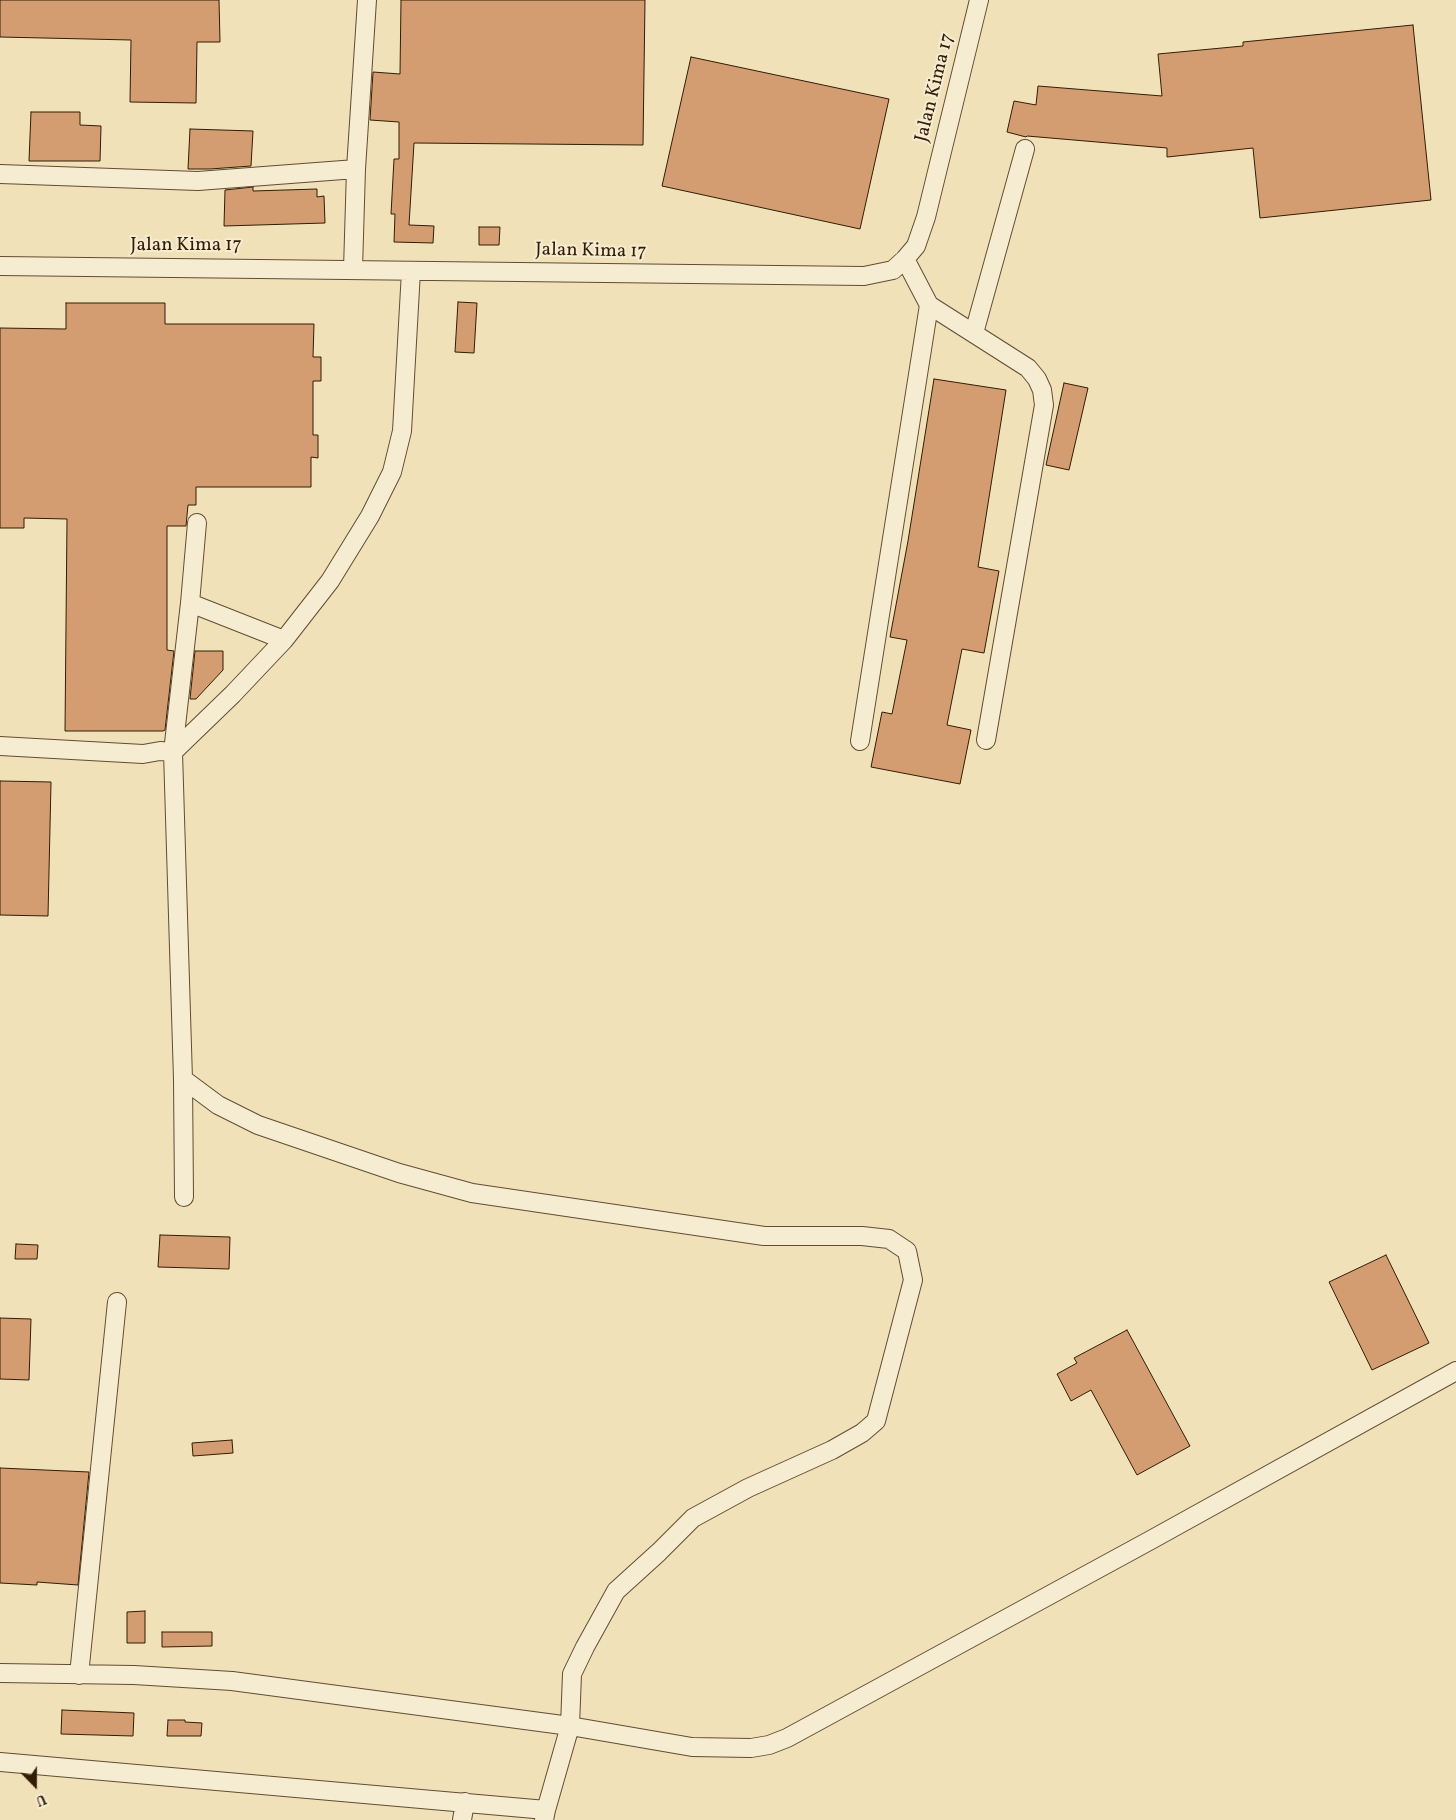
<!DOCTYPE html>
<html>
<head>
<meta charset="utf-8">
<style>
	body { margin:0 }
	#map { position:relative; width:1456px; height:1820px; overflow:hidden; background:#f0e1b8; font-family:Vollkorn,serif }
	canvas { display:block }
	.north { position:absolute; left:10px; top:1760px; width:50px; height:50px; -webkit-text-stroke:4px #f5ecd1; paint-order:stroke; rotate:158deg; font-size:14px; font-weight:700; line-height:20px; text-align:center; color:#321c06 }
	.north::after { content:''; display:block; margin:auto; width:18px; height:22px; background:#321c06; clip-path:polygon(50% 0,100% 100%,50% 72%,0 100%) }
</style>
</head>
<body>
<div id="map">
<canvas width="1456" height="1820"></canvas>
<div class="north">U</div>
</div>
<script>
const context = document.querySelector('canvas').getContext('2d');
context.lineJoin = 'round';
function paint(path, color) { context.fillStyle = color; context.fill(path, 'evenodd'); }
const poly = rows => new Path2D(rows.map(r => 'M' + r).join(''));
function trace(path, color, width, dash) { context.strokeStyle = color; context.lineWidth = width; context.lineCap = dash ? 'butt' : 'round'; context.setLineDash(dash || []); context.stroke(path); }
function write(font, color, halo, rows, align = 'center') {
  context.font = font + ' Vollkorn,serif'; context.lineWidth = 4; context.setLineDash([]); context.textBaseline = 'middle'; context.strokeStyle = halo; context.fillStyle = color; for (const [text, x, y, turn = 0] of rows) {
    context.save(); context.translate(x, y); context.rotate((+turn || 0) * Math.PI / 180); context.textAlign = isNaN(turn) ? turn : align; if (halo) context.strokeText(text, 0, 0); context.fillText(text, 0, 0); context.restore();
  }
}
const building = poly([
	[0,0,219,0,220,42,197,42,196,103,130,102,131,40,0,37,0,0],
	[401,0,645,0,643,145,414,143,409,225,434,226,433,243,394,242,395,214,391,214,394,159,399,159,399,122,370,120,373,72,400,74,401,0],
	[1413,25,1431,200,1260,218,1253,148,1167,157,1167,148,1027,136,1026,137,1007,132,1014,101,1036,105,1038,86,1162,96,1158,54,1243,46,1243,42,1413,25],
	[691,57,889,99,860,229,662,186,691,57],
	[31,112,80,112,80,125,101,126,100,161,29,161,31,112],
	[190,129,253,131,251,166,210,169,188,169,190,129],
	[253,187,253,191,317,189,317,197,324,196,325,223,224,226,225,190,253,187],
	[479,227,500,227,499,245,479,245,479,227],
	[458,302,477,303,474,353,455,352,458,302],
	[66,303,165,303,165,324,314,324,313,357,321,357,321,381,313,381,313,435,318,435,318,458,311,457,311,487,196,487,196,505,188,505,186,526,167,526,167,650,174,651,165,730,163,731,65,731,67,519,24,518,24,528,0,528,0,328,66,329,66,303],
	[934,379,1006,390,978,567,999,571,984,653,962,649,947,725,971,730,960,784,871,767,882,712,892,714,907,640,890,637,908,541,934,379],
	[1064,383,1088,388,1069,470,1046,465,1064,383],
	[195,651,223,651,223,670,196,699,190,699,195,651],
	[0,781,51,782,48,916,0,915,0,781],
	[160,1235,230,1237,229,1269,158,1267,160,1235],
	[16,1244,38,1245,37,1259,15,1259,16,1244],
	[1386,1255,1429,1343,1372,1370,1329,1282,1386,1255],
	[0,1318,31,1319,29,1380,0,1379,0,1318],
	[1127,1330,1190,1446,1137,1475,1091,1390,1071,1401,1057,1374,1077,1363,1074,1358,1127,1330],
	[232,1440,233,1453,193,1456,192,1443,232,1440],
	[0,1468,89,1472,78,1585,37,1582,37,1585,0,1583,0,1468],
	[145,1611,145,1643,127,1643,127,1612,145,1611],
	[162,1632,212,1632,212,1646,162,1647,162,1632],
	[62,1710,134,1713,133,1736,61,1734,62,1710],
	[168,1720,185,1720,185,1722,202,1723,201,1736,167,1736,168,1720]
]);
paint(building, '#d39d71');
trace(building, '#321c06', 1);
const minor = poly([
	[356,169,367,0],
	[0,174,198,181,356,169,353,269],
	[0,266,864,276,893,270,905,259,916,246,926,217,979,0],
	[929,305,1028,368,1037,379,1042,390,1044,405,986,740],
	[974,333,1025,149],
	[190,603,197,523],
	[860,741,929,305,905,259],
	[0,746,143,754,160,751,173,752,233,694,284,640,330,581,370,516,392,472,402,431,411,271],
	[183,1079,218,1105,258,1125,399,1173,472,1193,764,1236,862,1236,889,1239,907,1251,913,1280,876,1421,862,1433,832,1450,748,1488,693,1518,659,1552,616,1591,585,1647,572,1674,570,1726,546,1810,544,1820],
	[184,1197,183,1079,173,752,190,603,284,640],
	[0,1673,134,1675,232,1681,570,1726,692,1747,751,1748,769,1745,787,1738,1149,1541,1456,1371],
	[79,1675,117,1302],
	[0,1762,546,1810],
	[462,1820,465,1802]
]);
trace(minor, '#624d32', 20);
trace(minor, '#f5ecd1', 18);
write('19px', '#321c06', '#f5ecd1', [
	["Jalan Kima 17",936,88,-76],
	["Jalan Kima 17",186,247],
	["Jalan Kima 17",591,252,1]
]);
</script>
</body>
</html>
